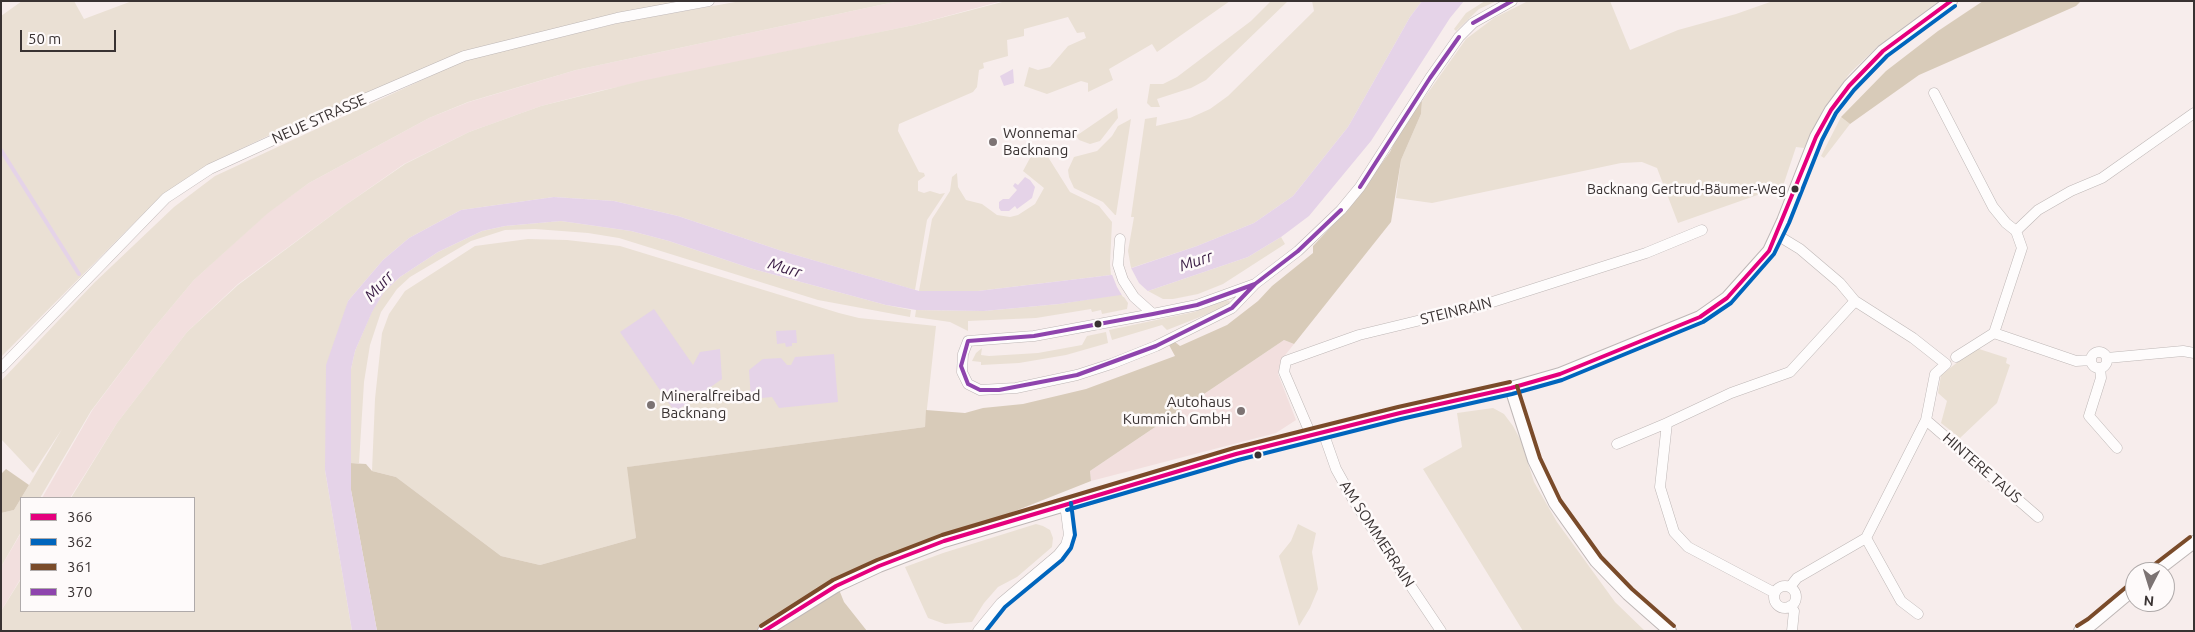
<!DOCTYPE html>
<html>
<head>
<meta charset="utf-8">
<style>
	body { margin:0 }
	#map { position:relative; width:2195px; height:632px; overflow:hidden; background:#f7edec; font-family:Ubuntu,sans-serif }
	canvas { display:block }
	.frame { position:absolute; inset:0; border:2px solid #393232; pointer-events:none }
	.legend { position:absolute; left:20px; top:497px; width:175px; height:115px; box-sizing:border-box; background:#fefafa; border:1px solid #afaaaa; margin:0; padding:6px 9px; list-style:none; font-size:15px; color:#393232 }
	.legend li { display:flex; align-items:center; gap:10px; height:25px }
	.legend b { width:25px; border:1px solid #afaaaa }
	.north { position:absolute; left:2125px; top:562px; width:50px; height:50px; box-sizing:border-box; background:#fefafa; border:1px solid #afaaaa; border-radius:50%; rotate:185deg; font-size:14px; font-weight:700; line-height:20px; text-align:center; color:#393232 }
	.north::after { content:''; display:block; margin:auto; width:18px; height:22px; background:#7c7373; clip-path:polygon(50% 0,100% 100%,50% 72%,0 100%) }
	.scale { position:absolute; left:20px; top:30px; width:96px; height:22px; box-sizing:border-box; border:2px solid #393232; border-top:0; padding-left:6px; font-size:15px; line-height:18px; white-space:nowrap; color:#393232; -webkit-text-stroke:4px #fefafa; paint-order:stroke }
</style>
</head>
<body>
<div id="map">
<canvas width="2195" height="632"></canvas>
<div class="frame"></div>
<ul class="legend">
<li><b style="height:6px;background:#e5007d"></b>366</li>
<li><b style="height:6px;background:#0065bd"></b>362</li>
<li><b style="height:6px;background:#7a4b2a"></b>361</li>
<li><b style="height:6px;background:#8e44ad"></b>370</li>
</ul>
<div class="north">N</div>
<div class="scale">50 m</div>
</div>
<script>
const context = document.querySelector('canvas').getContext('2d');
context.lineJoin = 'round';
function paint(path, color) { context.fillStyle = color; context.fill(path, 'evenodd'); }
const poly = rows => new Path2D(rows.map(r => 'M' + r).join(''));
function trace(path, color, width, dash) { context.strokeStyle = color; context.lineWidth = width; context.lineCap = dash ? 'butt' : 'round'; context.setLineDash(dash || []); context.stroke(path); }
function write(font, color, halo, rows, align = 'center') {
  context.font = font + ' Ubuntu,sans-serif'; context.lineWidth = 5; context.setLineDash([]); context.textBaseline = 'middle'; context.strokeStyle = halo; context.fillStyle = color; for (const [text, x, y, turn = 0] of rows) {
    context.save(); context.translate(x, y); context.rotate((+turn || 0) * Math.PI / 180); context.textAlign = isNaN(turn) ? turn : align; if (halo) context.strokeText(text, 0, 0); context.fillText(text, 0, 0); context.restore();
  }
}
paint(poly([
	[899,1,1002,1,914,25,599,91,541,106,469,132,404,164,344,206,238,284,187,332,117,423,70,498,42,498,93,409,153,329,194,280,268,212,309,183,429,118,469,102,576,70],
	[1284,340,1294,344,1282,359,1278,374,1296,420,1276,433,1091,481,1090,471],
	[21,533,21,578,1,611,1,567]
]), '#f2dfde');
paint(poly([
	[22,1,74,1,84,19,132,1,683,1,462,52,274,133,205,166,161,196,1,357,1,16],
	[741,1,899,1,576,70,468,102,429,118,309,183,268,213,194,280,153,329,91,411,40,498,21,498,21,532,1,567,1,513,14,510,29,485,62,429,33,473,1,439,1,381,94,283,174,207,215,176,463,61,623,22],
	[1006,1,1230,1,1157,52,1152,44,1109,69,1113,80,1088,92,1088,83,1081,81,1047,94,1024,86,1029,67,1038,70,1050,67,1068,46,1086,38,1084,32,1077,33,1068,17,1024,29,1024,36,1007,40,1008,56,983,63,984,68,979,70,977,87,973,92,899,124,898,131,919,172,924,173,925,176,918,181,918,191,924,193,930,191,940,194,945,193,927,220,915,290,782,251,678,216,614,201,554,197,461,210,409,238,383,260,348,301,325,470,352,631,1,631,1,611,21,579,21,611,194,611,194,498,71,498,117,423,187,332,238,285,344,206,405,164,469,132,541,106,641,81,914,25],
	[1271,1,1288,1,1206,80,1191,88,1157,99,1160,107,1151,107,1147,103,1150,84,1163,84,1177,77,1251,21],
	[1312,1,1422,1,1410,17,1348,127,1293,196,1254,223,1197,246,1131,268,1128,251,1134,217,1131,217,1145,119,1157,117,1156,126,1190,118,1210,109,1228,96,1314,11],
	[1485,1,1497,1,1479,9,1456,31,1454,29,1466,13],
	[1528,1,1610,1,1630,50,1678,30,1736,14,1773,1,1939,1,1879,45,1850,73,1824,108,1804,148,1796,147,1783,186,1678,223,1657,168,1642,162,1621,163,1432,203,1396,198,1401,160,1421,114,1422,101,1466,39,1494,18],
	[1117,108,1118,118,1100,141,1090,144,1079,140,1076,136],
	[1841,117,1850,124,1824,158,1821,156],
	[1131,119,1116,215,1115,215,1103,202,1074,188,1069,177,1068,170,1074,157,1097,151,1112,136,1118,126],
	[1043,149,1070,192,1099,206,1112,222,1110,264,1111,275,978,291,919,291,932,219,950,191,952,177,957,173,958,187,966,200,982,204,997,215,1010,217,1018,215,1035,204,1044,188,1023,171,1030,158],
	[561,221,631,231,669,241,753,269,886,305,911,310,910,317,818,300,619,238,588,233,535,229,505,230,471,241,410,277,397,289,381,312,370,345,364,382,359,463,350,463,351,369,355,351,372,311,384,292,400,277,438,252,482,231,505,226],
	[1281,237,1285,244,1223,284,1198,294,1173,299,1163,299,1148,291,1248,257],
	[528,239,567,240,620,246,839,313,859,318,936,326,925,427,628,467,636,538,540,565,501,556,396,477,372,471,375,399,382,333,389,314,405,291,475,246],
	[1122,294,1128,303,1127,309,1102,314,1101,310,1092,312,1091,309,1036,318,968,321,968,331,950,322,915,317,916,310,984,311,1059,304],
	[1226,300,1230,301,1228,306,1167,330,1162,325,1112,340,1109,330,1194,312],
	[1106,332,1108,343,1066,355,1019,363,981,365,981,362,972,361,976,353,982,348,981,355,989,356,1038,353,1082,345,1087,336],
	[1976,348,2007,358,2006,363,2010,365,1997,403,1960,438,1941,423,1947,401,1938,393,1941,375],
	[1493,408,1504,414,1513,426,1521,441,1534,482,1557,522,1615,602,1645,631,1523,631,1423,469,1462,447,1457,413],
	[1036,524,1043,526,1050,530,1053,538,1052,547,1017,577,998,587,984,603,972,622,945,624,928,618,905,567,943,553],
	[1298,524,1316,533,1312,552,1318,589,1310,608,1299,626,1279,556,1291,541]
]), '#eae0d4');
paint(poly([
	[1983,1,2081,1,2076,6,1919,75,1850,124,1841,117,1886,71,1938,31],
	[1422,101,1421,114,1401,160,1391,222,1294,344,1284,340,1090,471,1091,481,836,582,844,602,867,631,377,631,351,490,350,463,366,464,372,471,396,477,501,556,540,565,636,538,627,467,925,427,926,410,965,413,983,408,1023,404,1086,389,1175,356,1169,345,1175,342,1180,346,1227,325,1258,301,1272,286,1313,253,1313,246,1348,209,1390,152,1404,122],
	[6,469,29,485,14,510,1,513,1,474]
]), '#d8cbb9');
paint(poly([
	[1422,1,1464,1,1450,18,1371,141,1309,216,1281,237,1248,257,1148,291,1059,304,984,311,916,310,886,305,753,269,669,241,631,231,561,221,505,226,482,231,438,252,400,277,384,292,372,312,355,351,351,369,351,490,377,631,352,631,325,470,326,365,348,301,383,260,409,238,461,210,554,197,614,201,678,216,782,251,919,291,978,291,1111,275,1197,246,1254,223,1293,196,1348,127,1410,17],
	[1013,69,1014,83,1004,86,1000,76],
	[1025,177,1030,180,1035,187,1032,198,1017,209,1015,206,1009,211,1001,211,999,208,999,202,1003,199,1009,199,1017,190,1013,186,1015,183,1018,185],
	[654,309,693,365,700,352,720,349,722,379,675,412,620,332],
	[796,330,797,343,792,343,792,346,786,347,785,343,777,344,776,331],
	[834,354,838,402,779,408,772,397,751,399,749,370,763,359,781,358,787,365,791,365,795,357]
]), '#e5d3e8');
paint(poly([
	[1130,266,1139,283,1150,293,1123,297,1117,287,1111,272]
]), '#f7edec');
trace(poly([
	[1,150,79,274]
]), '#e5d3e8', 4);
const minor = poly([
	[1934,93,1993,207,2006,223,2016,231,2022,248,1994,333,2076,361,2091,360],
	[2016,231,2038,210,2071,191,2102,178,2194,113],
	[1120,239,1118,265,1123,280,1134,297,1153,314],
	[1255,284,1197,305,1153,314,1034,336,968,341,963,354,962,372,968,384,980,390,1016,388,1077,375,1111,364,1156,346,1232,308,1255,284,1298,251,1341,210,1360,187,1430,78,1459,37,1473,23,1512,1],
	'2091 360a8 8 0 1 1 16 0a8 8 0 1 1-16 0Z',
	[1956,357,1994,333],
	[2107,358,2183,351,2194,353],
	[1,368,166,198,210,169,341,109,464,56,617,18,709,1],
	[2100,368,2101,378,2089,416,2117,448],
	[1926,420,2038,517],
	[1323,432,1336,469,1355,503,1441,631],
	[1311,435,1284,372,1286,361,1359,335,1483,305,1646,253,1702,230],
	[1617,444,1667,423],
	[1866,538,1901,601,1918,614],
	'1774 597a11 11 0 1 1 22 0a11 11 0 1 1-22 0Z',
	[1790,587,1797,578,1866,538,1926,420,1935,374,1946,364,1913,338,1855,301],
	[1775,593,1688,547,1674,532,1660,487,1667,423,1731,393,1790,372,1855,301,1840,283,1800,249,1777,235],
	[1790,606,1794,611,1792,631],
	[978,631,1001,603,1058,555,1066,545,1069,535,1065,504]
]);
const tertiary = poly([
	[1511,388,1534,460,1555,503,1596,561,1628,594,1670,631],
	[2155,572,2194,542],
	[764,631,836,586,879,566,944,541,1236,454,1400,413,1511,388,1560,374,1700,317,1727,298,1769,251,1783,221,1816,137,1831,110,1849,86,1883,51,1951,1],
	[2080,631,2092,624,2135,588]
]);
trace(minor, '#beb7b6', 11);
trace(tertiary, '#beb7b6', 14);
trace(minor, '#fefcfc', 10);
trace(tertiary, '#fefcfc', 12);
trace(poly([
	[764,631,836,586,879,566,944,541,1236,454,1400,413,1511,388,1560,374,1700,317,1727,298,1769,251,1816,137,1831,110,1849,86,1883,51,1951,1]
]), '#e5007d', 4);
trace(poly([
	[1067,510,1238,460,1401,419,1512,394,1562,380,1703,322,1731,303,1774,254,1789,223,1822,140,1836,113,1854,90,1887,56,1955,6],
	[986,631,1005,607,1062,560,1071,548,1075,535,1071,503]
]), '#0065bd', 4);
trace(poly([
	[1517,386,1540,458,1560,500,1601,557,1632,589,1674,626],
	[2151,567,2190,537],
	[761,626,833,580,877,560,942,535,1234,448,1398,407,1510,382],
	[2077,626,2088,619,2131,583]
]), '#7a4b2a', 4);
trace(poly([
	[1473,23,1512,1],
	[1473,23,1512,1],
	[1430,78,1459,37],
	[1430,78,1459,37],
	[1360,187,1430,78],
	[1360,187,1430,78],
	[1298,251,1341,210],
	[1298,251,1341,210],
	[1255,284,1232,308,1156,346,1077,375,999,390,980,390,968,384,961,366,968,341,1034,336,1153,314,1197,305,1255,284],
	[1255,284,1298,251],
	[1255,284,1298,251]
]), '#8e44ad', 4);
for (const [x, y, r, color] of [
	[993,142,5,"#7c7373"],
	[1795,189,4.5,"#393232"],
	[1098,324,4.5,"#393232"],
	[651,405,5,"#7c7373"],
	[1241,411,5,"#7c7373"],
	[1258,455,4.5,"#393232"]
]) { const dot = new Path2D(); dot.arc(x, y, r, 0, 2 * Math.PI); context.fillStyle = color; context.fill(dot); trace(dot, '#fefafa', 2); }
write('14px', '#393232', '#fefafa', [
	["Backnang Gertrud-Bäumer-Weg",1786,189]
], 'right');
write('15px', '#393232', '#fefafa', [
	["NEUE STRASSE",319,119,-24],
	["STEINRAIN",1456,311,-14],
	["HINTERE TAUS",1982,468,41],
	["AM SOMMERRAIN",1377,534,57]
]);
write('15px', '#393232', '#fefafa', [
	["Wonnemar",1003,133],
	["Backnang",1003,150],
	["Mineralfreibad",661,396],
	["Backnang",661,413],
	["Autohaus",1231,402,"right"],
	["Kummich GmbH",1231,419,"right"]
], 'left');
write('italic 16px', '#3a1d45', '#fefafa', [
	["Murr",1196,261,-19],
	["Murr",785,268,17],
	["Murr",379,286,-47]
]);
</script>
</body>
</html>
